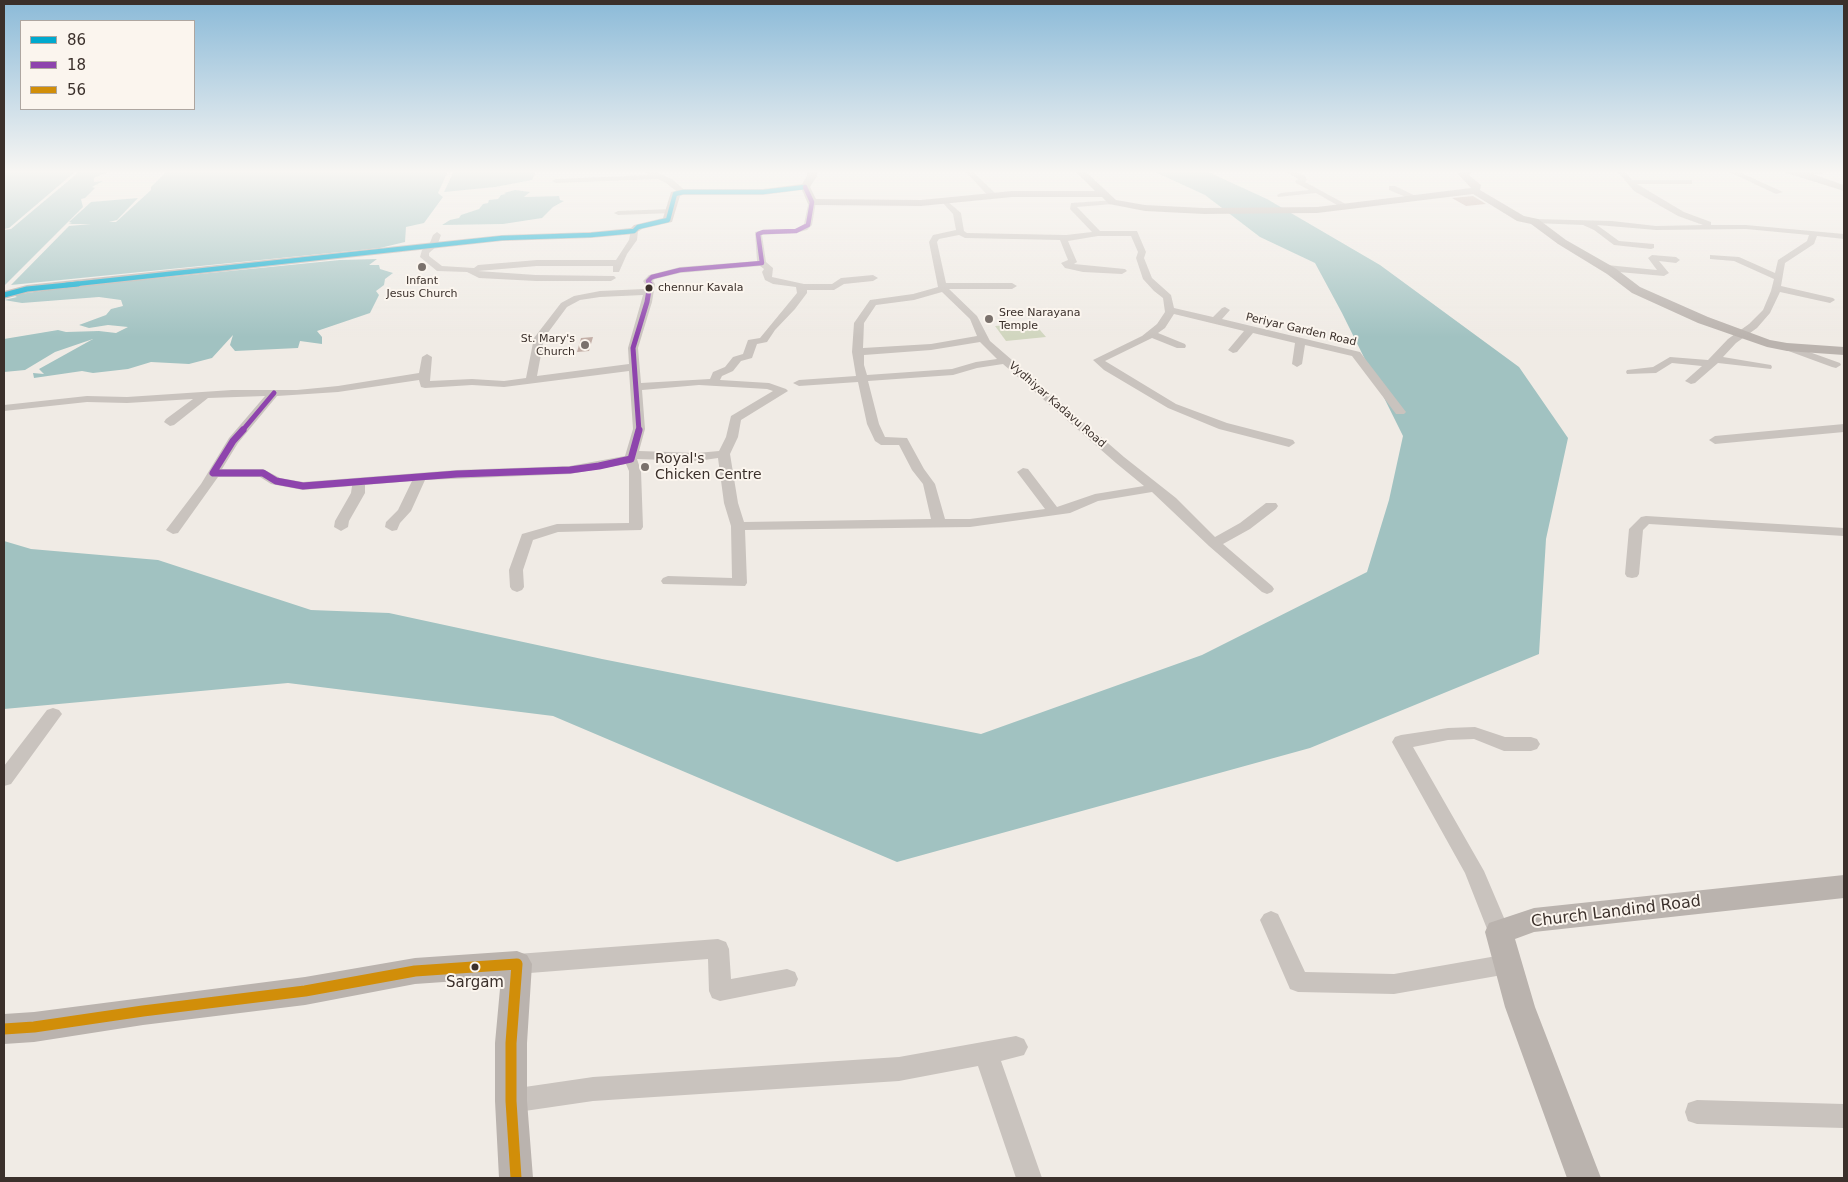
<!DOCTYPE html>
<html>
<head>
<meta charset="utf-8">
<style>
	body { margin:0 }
	#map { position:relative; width:1848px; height:1182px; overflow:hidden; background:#f0ebe5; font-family:"DejaVu Sans",sans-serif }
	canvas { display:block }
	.frame { position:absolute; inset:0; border:5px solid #3b302b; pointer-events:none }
	.legend { position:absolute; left:20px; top:20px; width:175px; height:90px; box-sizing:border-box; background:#fbf5ee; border:1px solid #aea6a0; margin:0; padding:6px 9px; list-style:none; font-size:15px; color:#3b302b }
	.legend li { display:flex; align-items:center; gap:10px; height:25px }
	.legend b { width:25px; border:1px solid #aea6a0 }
</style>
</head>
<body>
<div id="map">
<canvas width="1848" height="1182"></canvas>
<div class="frame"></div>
<ul class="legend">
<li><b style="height:6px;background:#00a9ce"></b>86</li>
<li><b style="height:6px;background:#8e44ad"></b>18</li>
<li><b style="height:6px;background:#d18e09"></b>56</li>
</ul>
</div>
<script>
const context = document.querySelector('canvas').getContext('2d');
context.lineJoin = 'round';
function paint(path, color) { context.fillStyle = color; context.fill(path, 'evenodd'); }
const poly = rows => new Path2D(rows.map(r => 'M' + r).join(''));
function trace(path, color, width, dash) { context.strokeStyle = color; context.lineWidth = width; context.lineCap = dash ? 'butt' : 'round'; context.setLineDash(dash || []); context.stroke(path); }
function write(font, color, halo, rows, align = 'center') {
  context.font = font + ' "DejaVu Sans",sans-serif'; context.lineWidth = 4; context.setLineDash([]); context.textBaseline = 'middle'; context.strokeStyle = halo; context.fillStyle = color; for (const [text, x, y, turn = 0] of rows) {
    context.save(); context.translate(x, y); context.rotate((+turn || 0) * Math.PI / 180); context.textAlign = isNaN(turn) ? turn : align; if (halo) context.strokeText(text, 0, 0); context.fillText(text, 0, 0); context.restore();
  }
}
paint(poly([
	[1034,323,1046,337,1006,341,995,326]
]), '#d1d6bf');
paint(poly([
	[4,171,76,171,9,228,4,229],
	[80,171,112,171,102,174,94,178,94,182,103,181,92,187,95,188,85,198,81,199,83,207,4,286,4,230,11,229],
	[167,171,448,171,438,193,443,197,424,223,406,227,405,242,380,248,11,285,69,226,91,224,68,224,72,223,69,222,91,202,138,198,117,220,109,222,116,222,151,190,151,187],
	[454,171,536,171,532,180,495,187,444,192],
	[1153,171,1206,171,1267,199,1380,265,1519,367,1568,438,1546,539,1539,654,1310,748,897,862,553,716,288,683,4,709,4,541,31,549,158,560,311,610,389,613,602,659,981,734,1202,655,1367,572,1389,500,1403,436,1342,313,1315,263,1260,237,1205,195],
	[515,190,530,192,524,197,559,196,560,200,564,201,553,207,542,218,503,224,442,225,450,220,459,218,461,215,479,209,483,204,488,203,489,200,498,199,501,195,506,194,504,193],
	[377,259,369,265,379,265,380,269,393,273,385,279,384,285,376,291,379,295,370,313,317,331,322,337,322,344,300,341,298,348,235,351,230,345,233,335,212,358,189,364,151,362,128,369,93,373,82,371,34,378,33,373,44,374,39,369,93,339,55,352,25,370,4,372,4,339,58,330,66,332,99,331,116,333,128,327,108,325,89,328,79,325,106,315,111,309,123,306,121,300,99,297,22,303,4,300,17,297,13,295,70,287,340,260]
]), '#a1c2c1');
paint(poly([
	[1473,196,1486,204,1466,206,1452,198],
	[593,337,589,351,577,352,581,338]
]), '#c3afa7');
paint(poly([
	[645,171,653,171,672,179,687,192,680,194,666,183,658,179,556,183,552,181,556,179,649,175,645,171],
	[965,171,972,171,996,194,996,198,990,198,965,171],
	[1285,171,1294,171,1305,176,1307,180,1305,182,1351,207,1344,209,1316,193,1278,197,1277,195,1281,193,1309,190,1296,183,1295,181,1298,179,1285,171],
	[1617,171,1624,171,1632,180,1692,180,1692,184,1637,184,1684,212,1711,222,1711,225,1746,225,1844,234,1844,239,1817,236,1814,244,1785,263,1781,286,1833,298,1835,300,1830,303,1780,292,1770,313,1757,328,1736,343,1723,357,1771,365,1772,367,1771,369,1718,363,1695,383,1691,384,1685,381,1702,366,1672,363,1656,373,1627,374,1626,372,1627,370,1653,367,1670,357,1708,360,1728,339,1749,324,1763,310,1771,291,1774,279,1734,261,1710,259,1710,255,1739,257,1775,273,1778,260,1807,241,1809,235,1746,229,1656,230,1597,225,1619,241,1654,244,1654,248,1651,249,1614,245,1594,230,1583,225,1534,223,1530,221,1534,219,1612,221,1656,226,1703,225,1678,216,1634,191,1617,171],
	[1727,171,1737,171,1783,192,1776,194,1727,171],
	[1825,171,1822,174,1796,174,1792,172,1825,171],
	[1389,186,1395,186,1420,198,1413,200,1389,190,1389,186],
	[809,200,816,202,812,225,807,230,796,233,762,235,766,262,773,268,772,277,804,284,832,284,841,278,873,275,878,278,873,281,844,284,834,290,807,290,807,293,795,309,775,330,767,342,757,344,752,358,741,361,733,371,722,376,720,380,769,383,786,389,788,391,741,420,738,437,730,454,738,503,744,522,931,519,923,484,912,470,899,445,881,445,875,441,867,424,858,382,799,386,793,383,799,380,856,376,852,352,854,323,870,300,913,294,938,287,929,242,933,235,956,230,953,214,942,202,946,200,961,213,964,231,967,233,1066,235,1092,232,1070,209,1071,203,1116,200,1117,202,1113,204,1077,207,1100,231,1137,231,1146,252,1144,258,1152,278,1171,295,1174,308,1213,317,1222,308,1225,307,1230,310,1222,319,1360,352,1406,412,1404,414,1396,414,1352,356,1305,345,1302,364,1297,367,1292,364,1295,343,1253,333,1237,352,1233,353,1228,350,1244,331,1174,314,1165,328,1158,333,1185,344,1186,346,1185,348,1177,348,1152,338,1105,361,1176,404,1227,423,1293,440,1295,443,1289,447,1219,429,1168,408,1104,370,1093,360,1142,336,1157,324,1165,312,1163,298,1154,291,1143,279,1136,258,1138,252,1131,236,1098,236,1068,241,1077,262,1074,264,1125,269,1127,271,1122,274,1083,272,1065,268,1061,263,1068,260,1060,240,965,238,959,235,939,239,937,242,946,283,1012,283,1017,286,1012,289,949,289,977,316,990,341,1124,457,1176,498,1215,537,1240,523,1266,503,1276,503,1278,506,1276,509,1250,529,1223,544,1272,586,1274,589,1272,592,1267,594,1262,592,1209,546,1152,492,1098,501,1070,513,970,527,745,530,747,583,745,586,663,584,661,581,663,578,668,576,732,578,731,526,724,503,718,458,697,461,637,459,641,471,643,527,641,530,558,532,533,540,523,570,524,587,522,590,517,592,512,590,510,587,509,570,522,534,557,524,629,523,629,471,626,464,570,474,425,480,411,511,400,523,397,530,392,531,385,527,386,522,398,510,412,481,365,485,365,493,349,521,348,527,341,531,334,527,335,521,351,493,352,486,303,490,271,484,260,477,218,477,178,533,173,534,166,530,201,484,229,438,265,396,208,398,174,425,170,426,164,422,166,419,193,399,127,403,87,402,4,411,4,405,87,396,127,397,232,390,297,390,338,386,419,373,422,357,427,354,432,357,430,381,472,379,504,381,526,378,534,338,561,303,574,296,600,291,644,289,645,284,643,281,649,275,680,267,757,261,755,232,763,230,795,229,801,226,804,224,809,200],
	[760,266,764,269,762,272,765,280,773,284,796,287,797,293,760,338,748,340,743,354,733,357,725,367,713,372,710,379,641,383,638,348,652,302,655,284,653,281,655,279,680,273,760,266],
	[942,292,970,319,977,336,931,344,863,348,864,323,876,305,914,300,942,292],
	[643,295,628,348,629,364,537,376,544,338,567,307,580,300,600,297,643,295],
	[980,342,997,359,976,362,952,369,867,375,864,365,864,355,931,350,980,342],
	[1003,364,1116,463,1144,486,1095,494,1057,507,1028,469,1023,468,1017,472,1045,509,970,519,945,519,935,484,924,469,907,438,885,437,879,424,868,381,953,375,977,368,1003,364],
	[629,371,633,429,625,456,570,466,457,470,303,482,280,478,263,469,222,469,238,443,277,396,338,392,419,380,421,387,425,388,472,385,504,387,629,371],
	[699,385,767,389,773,391,731,416,726,437,719,451,697,453,639,451,645,429,642,390,699,385],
	[671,209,674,209,674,213,618,215,614,213,618,211,671,209],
	[631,229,638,231,637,240,627,254,619,272,613,272,613,266,537,266,478,271,536,275,614,276,616,278,611,281,536,281,479,278,467,272,437,271,420,257,422,250,429,245,433,235,437,232,441,235,437,246,429,253,429,256,442,266,474,268,478,265,537,260,616,260,629,240,631,229],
	[1652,255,1676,257,1680,260,1676,263,1659,261,1669,273,1664,276,1607,271,1603,268,1607,265,1657,270,1648,258,1652,255],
	[1787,344,1840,363,1841,365,1836,368,1832,367,1783,349,1782,347,1787,344],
	[1844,424,1844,432,1715,444,1709,440,1715,436,1844,424],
	[1646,516,1844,528,1844,536,1649,524,1643,530,1639,574,1637,577,1632,578,1627,577,1625,574,1629,529,1641,517,1646,516],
	[53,708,59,710,62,714,59,718,11,784,4,786,4,766,47,710,53,708],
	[1475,727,1505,737,1531,737,1537,739,1540,744,1537,749,1531,751,1504,751,1474,739,1448,740,1413,747,1484,871,1510,932,1507,939,1499,941,1491,939,1465,873,1392,742,1395,737,1401,735,1448,728,1475,727],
	[1271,911,1278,914,1305,972,1394,974,1508,954,1516,957,1519,964,1516,971,1508,974,1394,994,1298,992,1290,989,1260,920,1264,914,1271,911],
	[718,939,726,942,729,949,731,979,787,969,795,972,798,979,795,986,720,1001,712,998,709,991,708,959,517,974,509,971,506,964,509,957,517,954,718,939],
	[1016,1036,1024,1039,1028,1047,1024,1055,1001,1061,1042,1178,1016,1178,978,1066,899,1081,593,1101,511,1113,502,1110,499,1101,502,1092,511,1089,593,1077,899,1057,1016,1036],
	[1697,1100,1844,1104,1844,1128,1697,1124,1688,1121,1685,1112,1688,1103,1697,1100]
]), '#c9c3be');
paint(poly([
	[807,171,817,171,817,176,810,187,816,199,921,200,1012,191,1095,191,1075,171,1085,171,1116,200,1145,205,1204,208,1317,207,1471,188,1458,174,1461,171,1473,171,1469,175,1481,185,1480,190,1524,216,1538,219,1566,240,1615,268,1640,287,1708,317,1770,340,1787,343,1844,347,1844,355,1787,351,1767,347,1698,323,1632,293,1607,274,1558,244,1531,224,1517,221,1473,194,1317,213,1204,214,1145,211,1109,204,1102,197,1012,197,921,206,812,205,808,204,802,190,763,195,683,195,680,196,672,222,642,229,634,234,591,238,502,241,27,293,4,299,4,291,27,285,502,235,591,232,631,228,634,225,663,218,671,192,683,189,763,189,802,184,807,176,807,171],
	[1780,171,1804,171,1844,185,1844,191,1780,171],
	[1844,875,1844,898,1534,932,1515,939,1535,1007,1601,1178,1567,1178,1505,1007,1485,932,1489,923,1534,908,1844,875],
	[517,951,527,955,532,964,527,1043,527,1101,533,1178,499,1178,495,1101,495,1043,501,978,415,984,305,1005,143,1025,34,1042,4,1044,4,1014,34,1012,305,977,415,958,517,951]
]), '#bab3ae');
trace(poly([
	[66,285,502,238,591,235,634,231,638,227,668,220,675,194,683,192,763,192,805,187]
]), '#00a9ce', 4.5);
trace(poly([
	[4,295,27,289,78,284]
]), '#00a9ce', 5);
trace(poly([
	[650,285,648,281,652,277,680,270,762,263,758,234,763,232,796,231,808,225,812,202,805,187]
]), '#8e44ad', 4.5);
trace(poly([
	[242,431,274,393],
	[639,431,633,348,647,302,650,284]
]), '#8e44ad', 5);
trace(poly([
	[243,430,233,441,213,473,263,473,276,481,303,486,457,474,570,470,599,466,631,459,639,430]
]), '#8e44ad', 7);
trace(poly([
	[4,1029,34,1027,143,1011,305,991,415,971,517,964,511,1043,511,1101,516,1178]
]), '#d18e09', 11);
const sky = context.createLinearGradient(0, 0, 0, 337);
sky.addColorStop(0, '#8bbad8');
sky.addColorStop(0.51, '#f8f6f3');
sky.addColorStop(1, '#f8f6f300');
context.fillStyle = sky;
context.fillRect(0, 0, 1848, 337);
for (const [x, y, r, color] of [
	[422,267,5,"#7a716c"],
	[649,288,4.5,"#3b302b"],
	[989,319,5,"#7a716c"],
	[585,345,5,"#7a716c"],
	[645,467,5,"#7a716c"],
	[475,967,4.5,"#3b302b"]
]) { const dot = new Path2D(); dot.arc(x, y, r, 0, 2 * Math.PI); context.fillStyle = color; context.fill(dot); trace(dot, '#fbf5ee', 2); }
write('11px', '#3b302b', '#fbf5ee', [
	["Infant",422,281],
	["Jesus Church",422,294],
	["Sree Narayana",999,313,"left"],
	["Temple",999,326,"left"],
	["St. Mary's",575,339,"right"],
	["Church",575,352,"right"]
]);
write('11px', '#3b302b', '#fbf5ee', [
	["chennur Kavala",658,288]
], 'left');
write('11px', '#3b302b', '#fbf5ee', [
	["Periyar Garden Road",1301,330,13],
	["Vydhiyar Kadavu Road",1057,405,41]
]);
write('14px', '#3b302b', '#fbf5ee', [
	["Royal's",655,459],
	["Chicken Centre",655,475]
], 'left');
write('15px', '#3b302b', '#fbf5ee', [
	["Sargam",475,983]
]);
write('16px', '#3b302b', '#fbf5ee', [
	["Church Landind Road",1616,912,-7]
]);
</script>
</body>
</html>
